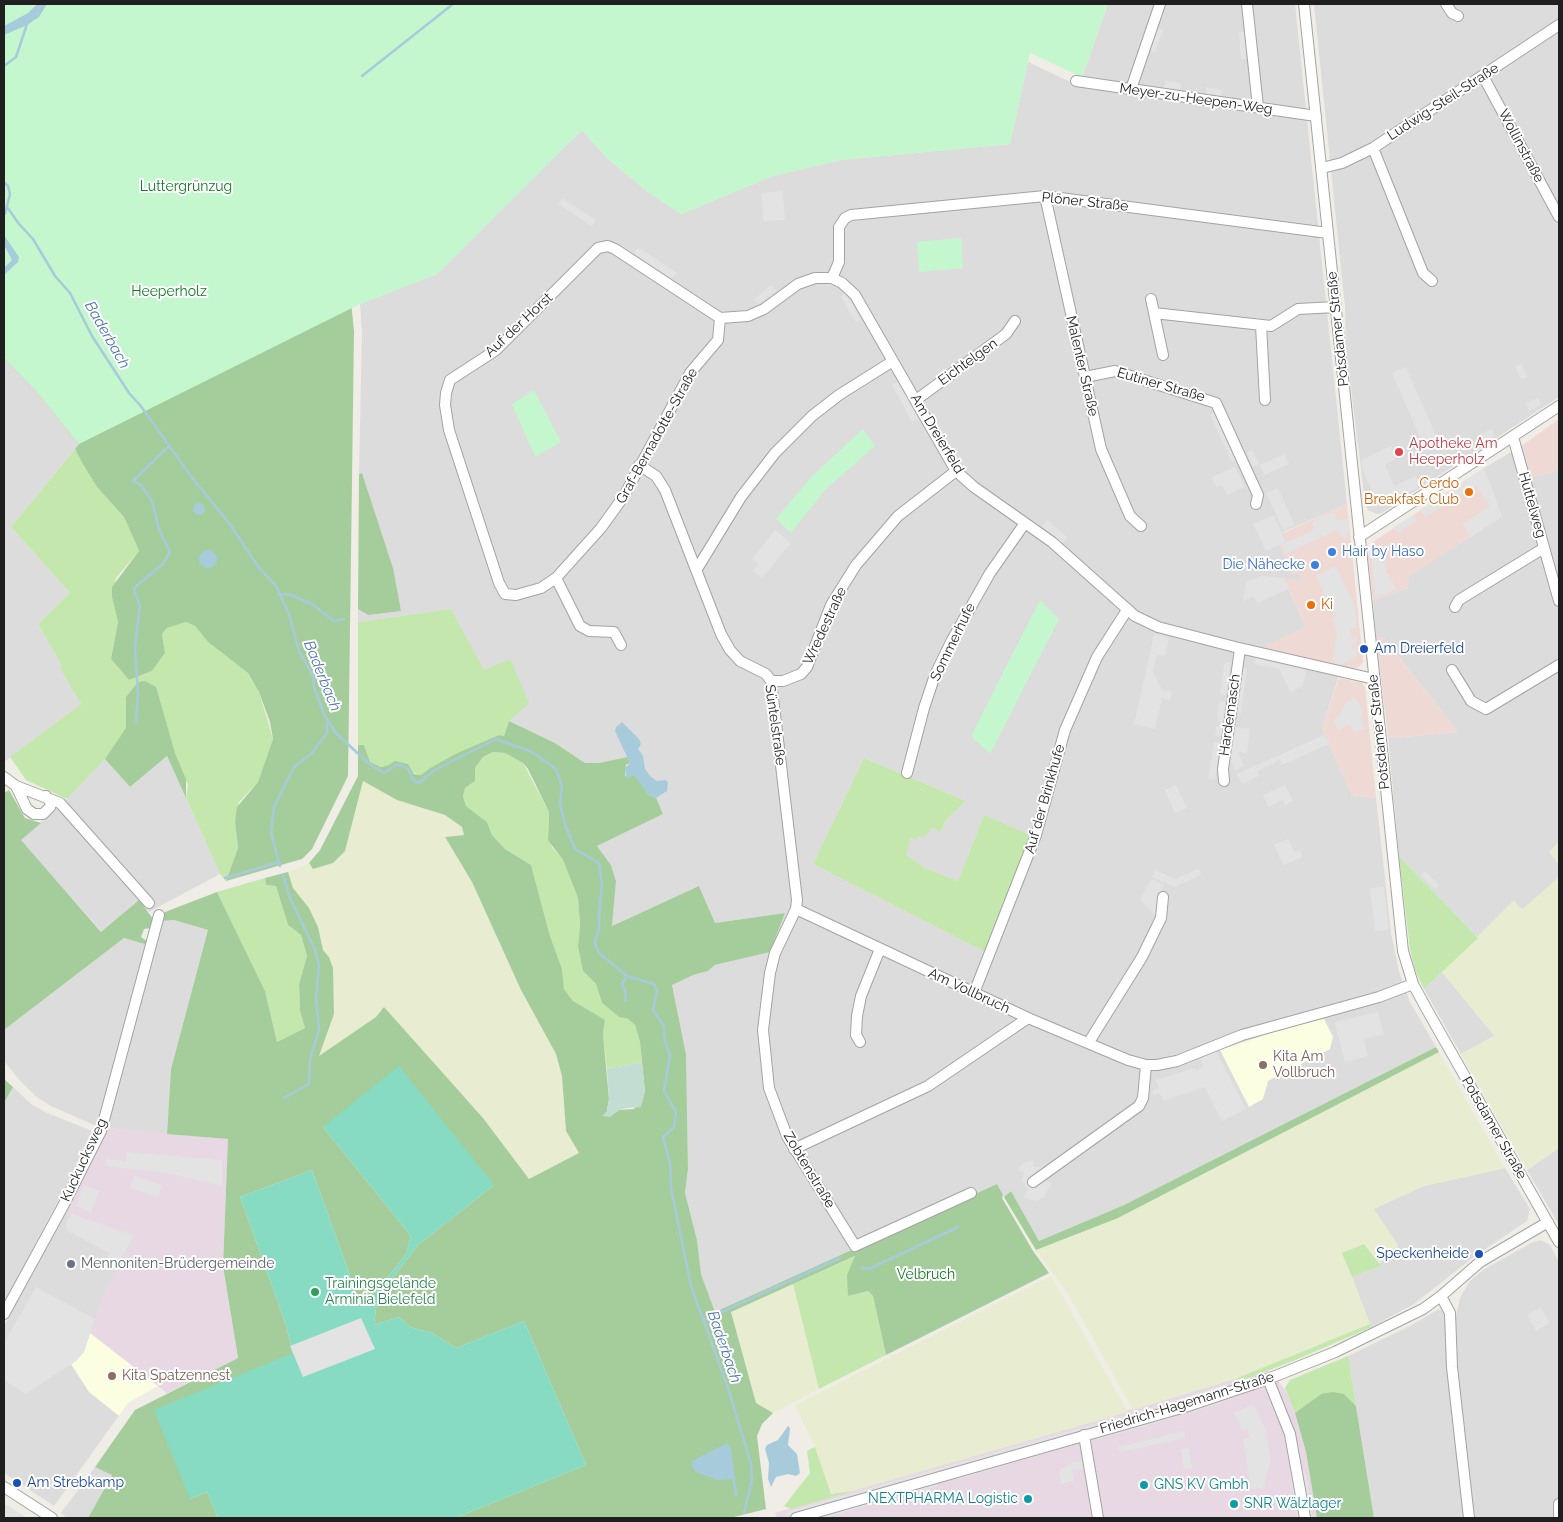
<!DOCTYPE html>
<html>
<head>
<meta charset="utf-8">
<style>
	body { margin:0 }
	#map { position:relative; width:1563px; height:1522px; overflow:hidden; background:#efede5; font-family:Raleway,sans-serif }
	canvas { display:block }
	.frame { position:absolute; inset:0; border:5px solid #1f1f1f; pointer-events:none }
</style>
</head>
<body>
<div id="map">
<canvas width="1563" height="1522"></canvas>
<div class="frame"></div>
</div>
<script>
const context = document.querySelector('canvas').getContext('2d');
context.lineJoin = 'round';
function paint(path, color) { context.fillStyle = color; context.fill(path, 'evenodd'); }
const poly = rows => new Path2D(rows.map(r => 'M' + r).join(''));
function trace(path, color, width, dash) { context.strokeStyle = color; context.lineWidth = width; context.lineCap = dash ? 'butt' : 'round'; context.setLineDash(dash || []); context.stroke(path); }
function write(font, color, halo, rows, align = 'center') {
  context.font = font + ' Raleway,sans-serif'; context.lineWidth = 4; context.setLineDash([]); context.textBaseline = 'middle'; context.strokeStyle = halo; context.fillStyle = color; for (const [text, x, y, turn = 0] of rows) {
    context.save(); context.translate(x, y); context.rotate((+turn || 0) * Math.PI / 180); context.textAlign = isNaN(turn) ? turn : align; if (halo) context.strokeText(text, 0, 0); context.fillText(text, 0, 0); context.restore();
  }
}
paint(poly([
	[1108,4,1295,4,1347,504,1283,532,1288,542,1280,546,1293,574,1298,572,1302,581,1284,579,1306,627,1264,647,1342,666,1322,728,1352,795,1376,798,1391,933,1399,972,1410,1002,1436,1047,1124,1205,1039,1241,1011,1191,1004,1197,997,1184,715,1312,701,1274,697,1240,685,1193,688,1169,686,1054,672,984,693,975,708,971,715,965,770,952,785,913,715,923,699,886,612,926,616,881,611,865,597,846,663,814,635,756,599,763,585,763,555,743,509,721,510,659,484,671,451,609,358,622,358,609,368,615,393,568,362,473,359,474,362,332,360,304,437,274,582,130,608,159,648,192,681,214,773,176,841,160,1010,144,1028,62,1079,86],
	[864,758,966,801,945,821,941,832,931,828,918,836,911,837,905,855,925,868,958,881,984,815,985,952,813,864],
	[1314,4,1559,4,1559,397,1382,513,1376,514,1368,510,1365,502,1346,346,1345,307],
	[4,358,37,392,79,444,11,527,70,593,38,624,62,666,60,669,81,704,4,762],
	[1523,445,1530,478,1559,470,1559,842,1549,852,1559,864,1559,877,1522,910,1514,901,1478,938,1399,856,1388,736,1393,738,1458,732,1383,637,1376,638,1373,600,1408,588,1408,576,1502,517,1484,468],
	[167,756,220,874,149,912,139,900,102,932,20,840,65,801,105,759,130,787],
	[174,920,208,930,171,1069,167,1134,107,1128,162,921],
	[124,938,148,945,99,1123,94,1125,51,1106,38,1098,22,1083,4,1061,4,1030],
	[1442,972,1495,1036,1461,1054,1424,989],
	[13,1087,31,1104,47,1113,95,1132,4,1302,4,1103],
	[1559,1148,1559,1225,1527,1170],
	[1505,1168,1530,1209,1527,1221,1475,1256,1414,1304,1371,1327,1352,1277,1381,1266,1379,1264,1398,1246,1373,1209,1424,1186],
	[65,1212,136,1236,105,1293,91,1333,158,1386,128,1403,54,1506,4,1473,4,1326],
	[1541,1240,1550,1245,1559,1262,1559,1518,1374,1518,1348,1356,1410,1326,1439,1309,1455,1320,1460,1298,1469,1282,1483,1270,1533,1242],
	[95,1467,112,1474,88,1518,67,1518,61,1513]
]), '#dddcdc');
paint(poly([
	[1559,419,1559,470,1530,478,1523,445],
	[1484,468,1502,517,1409,576,1408,588,1373,600,1368,557,1373,542],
	[1347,504,1363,662,1359,667,1352,669,1263,647,1306,627,1284,578,1302,581,1298,572,1292,574,1279,546,1288,542,1283,533],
	[1383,637,1422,687,1458,732,1392,738,1388,736,1376,638],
	[1339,678,1362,683,1365,687,1376,798,1352,795,1322,728]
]), '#efd9d5');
paint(poly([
	[107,1128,228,1139,223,1266,238,1358,167,1393,91,1333,104,1293,136,1236,65,1212],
	[1269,1370,1286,1391,1295,1413,1306,1452,1317,1518,777,1518,775,1513,1235,1379,1243,1380]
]), '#e8d8e3');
paint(poly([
	[1324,1019,1333,1037,1330,1049,1268,1081,1263,1099,1249,1107,1220,1050,1285,1028],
	[90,1333,158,1386,128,1403,119,1416,89,1392,71,1364,84,1352]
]), '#fbfee0');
paint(poly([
	[363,780,397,800,445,815,462,827,464,835,445,837,472,882,521,990,556,1054,562,1076,566,1131,579,1153,529,1180,483,1118,381,1009,376,1017,319,1057,334,1014,329,957,323,950,318,927,309,908,293,888,288,872,309,863,314,869,345,851],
	[1559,842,1559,864,1549,852],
	[1559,877,1559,1148,1527,1170,1461,1054,1494,1036,1442,972,1514,900,1522,910],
	[1439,1052,1505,1168,1424,1186,1374,1209,1398,1245,1379,1264,1364,1244,1343,1254,1370,1324,1247,1375,1133,1410,1068,1294,1036,1250,1118,1218],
	[1051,1276,1128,1412,853,1491,831,1494,815,1447,795,1405],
	[793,1284,819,1389,773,1413,756,1404,730,1312]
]), '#e8edd1');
paint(poly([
	[75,449,97,487,124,517,139,551,116,578,112,597,118,622,111,659,129,680,152,671,165,653,162,634,167,628,186,622,195,626,208,642,248,673,259,692,273,739,258,782,239,802,235,822,238,848,226,881,220,874,186,798,188,785,175,753,126,709,127,728,105,759,67,799,26,780,10,757,81,704,60,669,62,666,38,624,70,593,11,527],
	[451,609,484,670,510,659,529,703,509,721,504,736,499,735,457,753,430,768,421,775,390,765,381,767,370,762,364,745,358,745,358,622],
	[493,752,505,753,523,763,549,812,548,830,552,847,563,860,578,898,580,925,578,947,583,971,596,984,602,1003,619,1017,628,1019,635,1025,640,1042,642,1062,607,1069,603,1034,605,1021,573,1001,564,989,562,969,550,936,531,865,505,849,492,835,487,822,466,806,463,796,465,788,475,781,475,768,483,757],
	[864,758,966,801,945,821,941,832,931,828,924,838,918,836,915,840,911,837,906,855,925,868,958,881,984,815,1030,835,985,952,813,864],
	[1399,856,1478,938,1424,989,1415,970,1410,949],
	[265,878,266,885,276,886,288,925,301,935,307,956,299,984,300,1011,305,1028,277,1042,265,991,217,892],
	[1364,1244,1381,1266,1352,1277,1342,1253],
	[856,1256,848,1296,868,1291,873,1296,886,1355,819,1389,793,1284],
	[1370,1324,1371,1327,1360,1332,1293,1361,1243,1380,1235,1379],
	[1348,1356,1356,1406,1344,1395,1321,1394,1295,1413,1285,1388,1290,1380],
	[815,1447,831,1494,853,1491,791,1509,784,1506,810,1473,807,1451]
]), '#c4e7ad');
paint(poly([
	[351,302,354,331,348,776,312,849,302,859,226,881,238,848,235,822,237,807,258,782,273,739,270,722,259,692,248,673,208,642,195,626,186,622,167,628,162,634,165,653,152,671,129,680,111,659,118,622,112,597,112,587,139,551,124,517,97,487,83,464,75,449,79,444,37,392,4,358],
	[362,473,393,568,401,611,368,615,358,609,359,474],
	[145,681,156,687,175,753,186,779,186,798,167,756,130,787,105,759,126,728,126,697,138,682],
	[509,721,555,743,585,763,599,763,628,757,630,763,626,765,625,776,634,775,638,778,648,794,656,798,663,814,597,846,611,865,616,881,612,926,699,886,715,923,785,913,770,952,715,965,708,971,693,975,672,985,686,1054,688,1169,685,1193,697,1240,701,1274,715,1312,997,1184,1003,1195,1002,1198,1033,1251,1049,1273,886,1355,873,1296,868,1291,848,1296,847,1275,855,1256,731,1312,756,1403,773,1413,762,1424,757,1436,766,1509,730,1518,455,1518,586,1465,524,1321,456,1348,432,1333,410,1327,399,1317,374,1325,377,1300,383,1290,418,1245,494,1185,323,1127,411,1236,406,1254,375,1294,372,1303,357,1295,312,1170,240,1197,285,1322,293,1353,190,1499,207,1492,218,1518,88,1518,112,1475,95,1467,135,1410,238,1358,223,1266,228,1139,167,1134,171,1069,208,930,174,920,162,921,165,912,217,892,265,991,277,1042,305,1028,300,1011,299,984,307,956,301,935,288,925,276,886,266,885,265,878,288,872,293,888,309,908,318,927,323,950,329,957,333,968,334,1014,319,1056,376,1017,384,1007,483,1118,529,1179,579,1153,566,1131,562,1076,556,1054,521,990,472,882,445,837,464,835,462,827,445,815,397,800,363,781,345,851,333,863,313,869,309,863,320,850,358,776,358,745,364,745,370,762,381,767,389,765,395,761,408,764,414,774,421,775,430,768,457,753,499,735,504,736],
	[493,752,505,753,523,763,528,769,549,812,548,840,563,860,578,898,580,925,578,947,583,971,596,984,602,1003,619,1017,628,1019,635,1025,640,1042,645,1092,634,1109,619,1110,610,1116,607,1111,609,1099,603,1034,605,1020,573,1001,564,989,562,969,550,936,531,865,505,849,492,835,487,822,466,806,463,796,465,788,475,781,475,768,483,757],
	[9,790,25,818,41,823,21,840,101,932,139,900,153,919,151,928,144,929,141,937,148,942,148,945,124,938,4,1030,4,793],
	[1436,1047,1439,1052,1118,1218,1036,1250,1004,1197,1011,1191,1039,1241,1124,1205],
	[4,1079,13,1087,4,1103],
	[1333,1392,1344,1394,1356,1406,1374,1518,1317,1518,1306,1452,1295,1413,1321,1394]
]), '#a5cd9c');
paint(poly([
	[642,1062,645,1092,641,1107,627,1108,619,1110,610,1117,602,1116,607,1111,609,1099,607,1069]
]), '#c3ddd3');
paint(poly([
	[4,4,1108,4,1082,77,1030,53,1010,144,841,160,773,176,681,214,648,192,608,159,582,130,437,274,360,304,79,444,37,392,4,358],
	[961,238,963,268,919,272,917,242],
	[534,390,561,442,535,457,512,404],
	[863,429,875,446,825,490,791,533,776,519,812,476],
	[1040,600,1059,619,990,754,971,736]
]), '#c4f7cd');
paint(poly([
	[399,1066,494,1185,418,1245,383,1290,377,1300,374,1325,399,1317,410,1327,432,1333,456,1348,524,1321,586,1465,455,1518,218,1518,207,1492,190,1499,154,1410,293,1353,285,1322,240,1197,312,1170,357,1295,372,1303,375,1294,406,1254,411,1236,323,1127]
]), '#86dbc2');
paint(poly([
	[1157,28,1163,30,1155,52,1149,50],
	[1245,31,1248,59,1241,59,1239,32],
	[1165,81,1181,83,1180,90,1164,88],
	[1206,87,1222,90,1221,96,1206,94],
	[783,191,785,220,764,221,761,193],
	[562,198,596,220,592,226,558,204],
	[638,247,677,273,672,279,634,253],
	[771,285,776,291,758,304,754,299],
	[845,293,861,320,856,322,841,297],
	[1521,364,1527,377,1521,379,1515,366],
	[1406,367,1440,445,1426,451,1392,373],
	[898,381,919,418,912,422,892,385],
	[1538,398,1541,405,1529,411,1526,403],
	[1216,412,1238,459,1232,462,1210,415],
	[1492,429,1495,436,1483,441,1480,434],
	[1391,446,1396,459,1385,465,1394,486,1416,476,1420,486,1382,506,1380,503,1372,506,1366,493,1372,490,1362,469,1361,460],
	[1252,450,1259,464,1253,467,1247,453],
	[1285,454,1289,464,1264,475,1260,465],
	[1235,467,1245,487,1227,495,1222,485,1217,487,1212,477],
	[1484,468,1502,517,1470,537,1462,524,1490,506,1476,486,1425,517,1420,510],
	[1278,488,1295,525,1283,530,1266,493],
	[1334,512,1336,520,1348,519,1349,535,1342,538,1337,530,1285,554,1281,545,1314,530,1312,522],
	[1274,515,1286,542,1266,551,1253,524],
	[1413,515,1417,520,1397,533,1394,527],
	[1048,520,1067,537,1062,544,1042,526],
	[775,530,791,543,762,578,753,571,758,564,752,559],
	[1385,554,1386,572,1397,589,1375,597,1371,556],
	[1336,566,1355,607,1357,628,1350,629,1351,638,1356,637,1358,642,1351,645,1352,649,1356,648,1356,657,1340,665,1333,662,1337,632,1332,620,1335,618,1316,576],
	[1261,576,1284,578,1289,589,1257,603,1254,596,1243,601,1246,582],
	[1154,634,1169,638,1165,656,1157,655,1153,671,1162,690,1172,692,1170,700,1162,698,1155,729,1134,724],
	[1256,658,1306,669,1303,686,1290,692,1279,669,1254,664],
	[1231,661,1226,695,1220,694,1224,664],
	[1241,668,1247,668,1241,713,1235,713],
	[1354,697,1363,709,1361,719,1365,728,1355,733,1350,724,1338,730,1333,720,1339,716,1345,704],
	[1219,702,1225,702,1221,736,1215,735,1216,727,1221,724,1217,716],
	[1233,727,1250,729,1247,753,1238,752,1244,766,1235,770,1229,757],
	[1324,735,1329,744,1282,765,1279,760,1257,771,1259,776,1242,784,1237,774],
	[1214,742,1220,743,1215,780,1208,779],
	[1176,785,1187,808,1175,813,1165,790],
	[1285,785,1293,801,1285,805,1283,800,1268,807,1263,795],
	[1288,839,1294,852,1300,850,1303,857,1283,865,1274,845],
	[1199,869,1201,875,1174,887,1152,877,1155,870,1175,879],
	[1425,871,1439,885,1435,889,1421,875],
	[1151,879,1164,885,1159,897,1159,908,1155,916,1140,900],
	[1384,887,1389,930,1375,931,1370,888],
	[1378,1012,1384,1034,1364,1039,1368,1056,1345,1062,1335,1022],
	[1216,1051,1246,1109,1222,1121,1205,1087,1163,1101,1160,1093,1154,1095,1152,1091,1159,1088,1156,1080,1194,1068,1197,1070,1203,1067,1200,1058],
	[127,1152,222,1160,222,1186,168,1173,105,1166,106,1159,126,1161],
	[1033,1160,1033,1167,1045,1167,1046,1180,1051,1183,1044,1197,1037,1201,1023,1198,1028,1189,1022,1181,1024,1173,1017,1170,1024,1163],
	[134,1176,162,1185,158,1197,130,1188],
	[84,1185,99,1191,91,1212,76,1206],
	[71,1214,134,1236,116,1268,105,1262,109,1253,68,1231,66,1224],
	[36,1287,95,1319,84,1352,76,1361,26,1394,4,1380,4,1343],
	[1541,1307,1550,1323,1536,1331,1527,1315],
	[361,1318,375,1349,303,1377,290,1346],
	[1234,1382,1241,1383,1140,1414,1139,1411],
	[1242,1392,1240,1396,1194,1412,1193,1409],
	[1253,1404,1265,1428,1271,1461,1263,1488,1251,1489,1243,1439,1250,1437,1248,1429,1242,1430,1234,1413],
	[1178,1413,1179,1416,1097,1440,1096,1437],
	[1126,1415,1127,1418,786,1516,786,1512],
	[1184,1431,1185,1438,1121,1452,1119,1450,1118,1447],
	[1067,1445,1068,1447,959,1479,958,1476],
	[1189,1448,1192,1468,1184,1469,1181,1449],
	[1084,1461,1085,1468,1072,1470,1074,1481,1061,1484,1059,1471,1071,1463],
	[1302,1470,1306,1473,1313,1518,1310,1518],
	[1290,1474,1293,1474,1300,1518,1297,1518],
	[937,1483,938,1486,825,1518,819,1516],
	[4,1503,27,1518,4,1518]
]), '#e3e3e3');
paint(poly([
	[37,4,47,4,39,17,27,25,4,35,4,26,28,13],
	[4,235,19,257,18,262,4,275,4,268,12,260,4,245],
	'193 509a6 6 0 1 1 12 0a6 6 0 1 1-12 0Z',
	'199 559a9 9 0 1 1 18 0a9 9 0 1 1-18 0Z',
	[622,722,639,739,641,744,638,749,643,756,645,769,651,777,657,781,665,780,668,782,667,791,656,798,648,794,634,775,626,779,625,768,630,763,615,731,616,727],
	[788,1426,790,1428,788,1445,797,1454,800,1473,796,1476,788,1474,776,1477,771,1487,768,1479,769,1463,765,1449,767,1445,778,1440],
	[727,1443,731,1448,735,1479,717,1480,696,1472,692,1467,692,1461]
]), '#a7cbdb');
trace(poly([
	[4,66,16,57,28,21],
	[362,76,453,4],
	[4,182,8,186,10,194,5,214],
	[7,207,19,224,33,239,55,276,70,293,92,336,129,393,140,405,193,479,229,523,259,568,276,586,289,614,299,651,313,676,314,687,324,714,335,732,368,763,384,773,396,765,401,765,408,769,414,781,419,783,433,771,496,739,532,752,556,769,562,786,560,804,565,825,575,849,599,863,602,885,599,915,599,930,595,941,596,947,599,953,627,976,654,984,657,991,653,1010,664,1026,665,1042,670,1055,664,1091,676,1112,674,1127,663,1137,670,1163,671,1185],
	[279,595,289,594,312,604,334,621,344,619],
	[136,722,138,694,135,647,140,606,134,590,135,587,163,564,170,552,159,529,152,501,141,485,133,481,169,446],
	[280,866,271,832,274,807,294,767,311,754,327,733,327,723],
	[283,875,290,898,315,950,319,966,316,997,319,1030,310,1060,309,1084,284,1098],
	[225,878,279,862],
	[625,1001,626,994,622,984,627,976],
	[671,1188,691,1286,728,1388,751,1464,752,1480,744,1513],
	[862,1268,869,1269,958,1227],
	[704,1320,840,1258],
	[733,1476,736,1495]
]), '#a7cbdb', 2.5);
const minor = poly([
	[1247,4,1258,107],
	[1304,4,1403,951,1413,984,1426,1008,1559,1242],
	[1446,4,1452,13,1458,16],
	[1483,76,1559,217],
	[1076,81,1316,116],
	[1131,89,1160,4],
	[1373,148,1423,273,1432,281],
	[1322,168,1342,163,1373,148,1559,25],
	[1045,196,1101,449,1130,516,1141,526],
	[832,278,839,262,839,227,845,218,851,215,1045,196,1328,233],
	[1151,299,1163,355],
	[1154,313,1271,326,1298,309,1336,307],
	[720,318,615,249,608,246,598,248,496,350,450,380,446,393,445,405,449,430,499,583,505,594,516,595,541,588,556,578,601,528,624,496,690,373,718,340,720,318,748,316,764,309,798,284,815,278,832,278,842,283,855,295,956,471,974,487,1052,542,1135,616,1158,627,1235,647,1374,679],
	[1261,325,1265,400],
	[1085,377,1115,371,1216,403,1258,495,1256,504],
	[916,400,1006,334,1015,321],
	[1513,437,1559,601],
	[639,465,656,476,665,490,721,634,730,650,740,661,766,674,771,681,797,900,796,909,775,953,770,973,763,1030,769,1088,787,1136,855,1246,971,1193],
	[1359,537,1559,406],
	[697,569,741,497,775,453,812,416,839,395,893,361],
	[556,578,580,626,589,631,614,632,621,645],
	[1455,607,1459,600,1544,548],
	[1452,670,1471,701,1486,709,1559,665],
	[771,681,783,681,801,674,807,667,831,605,856,565,898,516,956,471],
	[907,773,924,708,935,675,951,642,990,573,1025,523],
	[4,777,16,786,60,803,149,903],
	[1224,781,1223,769,1240,649],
	[16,786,27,809,34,814,43,814,50,807,51,803,46,796],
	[796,909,1028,1018,1128,1060,1146,1065,1157,1065,1177,1061,1242,1035,1379,997,1413,984],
	[974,993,1036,835,1065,730,1097,657,1127,610],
	[860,1042,856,1035,857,1016,861,996,880,949],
	[1089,1042,1142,957,1161,918,1163,897],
	[794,1149,928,1086,1028,1018],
	[1033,1182,1139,1106,1143,1098,1146,1065],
	[1441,1296,1450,1313,1452,1367,1469,1518],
	[4,1314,63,1206,101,1131,159,915],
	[1268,1379,1290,1434,1305,1518],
	[1084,1435,1098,1518],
	[4,1487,52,1518],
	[1559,1504,1559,1518],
	[796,1518,1185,1407,1268,1379,1335,1352,1423,1309,1441,1296,1480,1262,1548,1222]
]);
trace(minor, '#a3a3a3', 12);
trace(minor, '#fff', 10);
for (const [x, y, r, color] of [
	[1399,452,5,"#e0444e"],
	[1469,492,5,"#e8710a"],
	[1332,552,5,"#3f7fe0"],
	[1315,565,5,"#3f7fe0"],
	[1311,605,5,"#e8710a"],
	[1364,649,5,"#1a4fb4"],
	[1263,1065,5,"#8d6e63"],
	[1479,1254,5,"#1a4fb4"],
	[71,1264,5,"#6b7280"],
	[315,1292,5,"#2e9e5b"],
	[112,1376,5,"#8d6e63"],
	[17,1483,5,"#1a4fb4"],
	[1144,1485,5,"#0f9aa8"],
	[1028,1499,5,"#0f9aa8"],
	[1234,1504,5,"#0f9aa8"]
]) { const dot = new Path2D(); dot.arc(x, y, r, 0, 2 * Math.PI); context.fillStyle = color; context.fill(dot); trace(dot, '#fff', 2); }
write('14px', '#1f1f1f', '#fff', [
	["Meyer-zu-Heepen-Weg",1196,99,8],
	["Ludwig-Steil-Straße",1443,102,-33],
	["Wollinstraße",1521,146,62],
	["Plöner Straße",1085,202,6],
	["Auf der Horst",519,325,-43],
	["Potsdamer Straße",1338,329,-96],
	["Eichtelgen",968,362,-36],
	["Malenter Straße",1082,366,77],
	["Eutiner Straße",1161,385,16],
	["Am Dreierfeld",937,434,59],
	["Graf-Bernadotte-Straße",657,436,-61],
	["Huttelweg",1532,505,74],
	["Wredestraße",825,626,-65],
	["Sommerhufe",953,642,-64],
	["Hardemasch",1230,715,-82],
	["Süntelstraße",775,725,82],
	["Potsdamer Straße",1379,732,-96],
	["Auf der Brinkhufe",1045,799,-74],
	["Am Vollbruch",969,991,25],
	["Potsdamer Straße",1494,1128,60],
	["Kuckucksweg",84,1160,-65],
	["Zobtenstraße",809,1170,59],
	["Friedrich-Hagemann-Straße",1187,1403,-17]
]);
write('14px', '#107a23', '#fff', [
	["Luttergrünzug",186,187],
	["Heeperholz",169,292],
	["Velbruch",926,1275]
]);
write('14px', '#be3a42', '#fff', [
	["Apotheke Am",1409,444],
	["Heeperholz",1409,460]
], 'left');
write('14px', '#c56008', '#fff', [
	["Cerdo",1459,484],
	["Breakfast Club",1459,500],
	["Ki",1321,605,"left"]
], 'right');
write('14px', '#366cbe', '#fff', [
	["Hair by Haso",1342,552],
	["Die Nähecke",1305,565,"right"]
], 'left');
write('14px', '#164399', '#fff', [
	["Am Dreierfeld",1374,649],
	["Speckenheide",1469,1254,"right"],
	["Am Strebkamp",27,1483]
], 'left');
write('14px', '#785e54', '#fff', [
	["Kita Am",1273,1057],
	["Vollbruch",1273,1073],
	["Kita Spatzennest",122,1376]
], 'left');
write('14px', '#5b616d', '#fff', [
	["Mennoniten-Brüdergemeinde",81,1264]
], 'left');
write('14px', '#27864d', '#fff', [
	["Trainingsgelände",325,1284],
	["Arminia Bielefeld",325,1300]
], 'left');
write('14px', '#0d838f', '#fff', [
	["GNS KV Gmbh",1154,1485],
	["NEXTPHARMA Logistic",1018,1499,"right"],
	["SNR Wälzlager",1244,1504]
], 'left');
write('italic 15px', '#4e74ab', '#fff', [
	["Baderbach",107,335,60],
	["Baderbach",322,676,68],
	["Baderbach",724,1347,71]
]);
</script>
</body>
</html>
